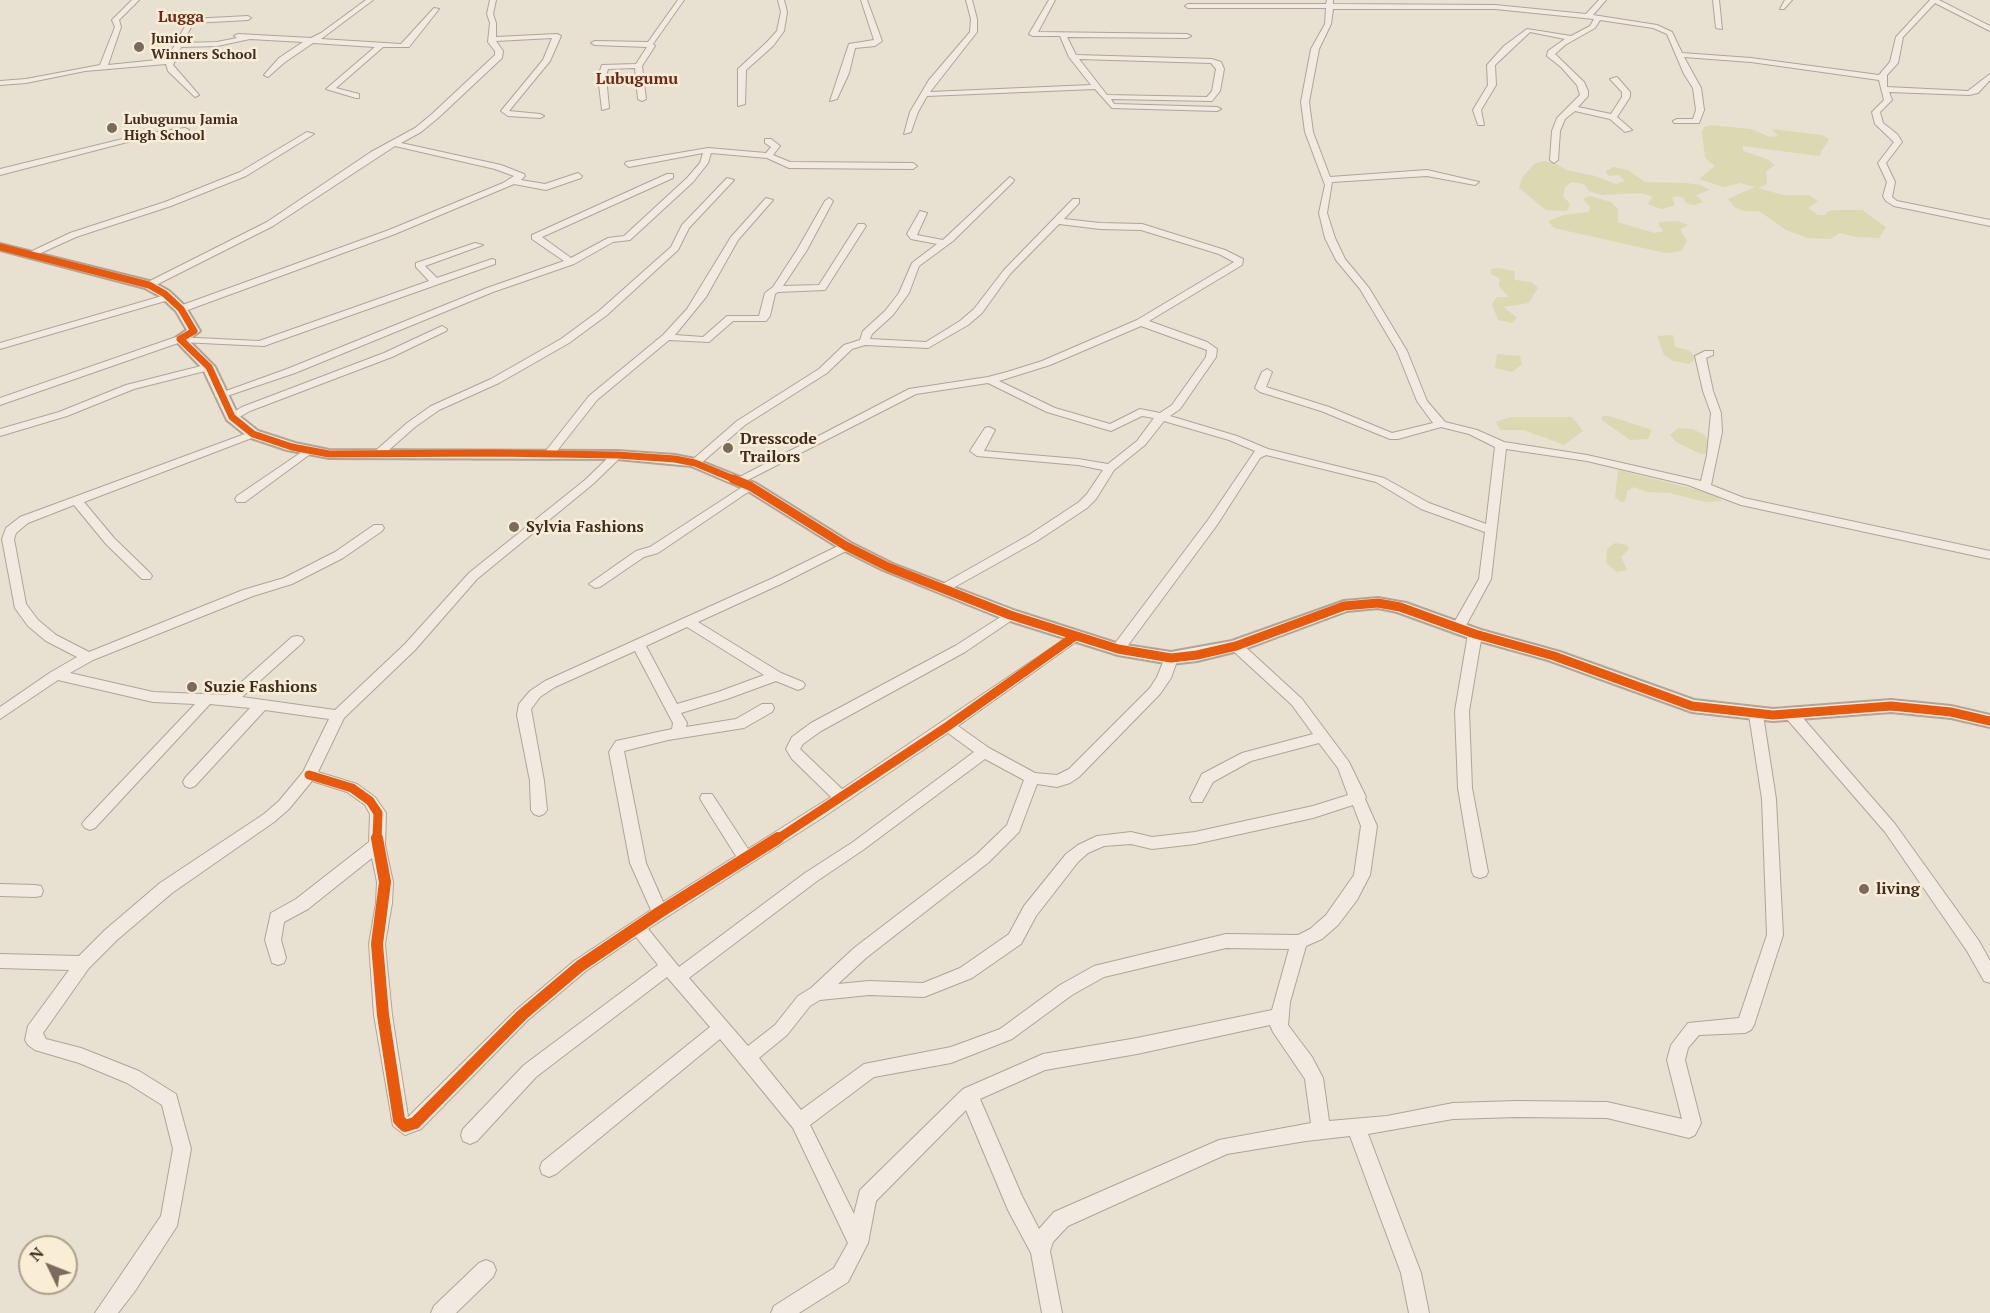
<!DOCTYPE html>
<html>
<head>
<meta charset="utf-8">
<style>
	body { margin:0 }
	#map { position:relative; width:1990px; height:1313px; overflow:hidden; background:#e8e0d0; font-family:"PT Serif",serif }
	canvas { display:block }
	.north { position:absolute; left:18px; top:1235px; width:60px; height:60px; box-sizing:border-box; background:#f9edd5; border:2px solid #afa08c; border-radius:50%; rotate:313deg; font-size:16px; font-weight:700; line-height:24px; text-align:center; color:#3f2c1e }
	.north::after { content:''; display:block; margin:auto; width:21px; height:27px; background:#7a6b5c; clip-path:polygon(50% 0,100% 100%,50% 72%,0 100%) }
</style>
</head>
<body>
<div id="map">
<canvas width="1990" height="1313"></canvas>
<div class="north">N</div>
</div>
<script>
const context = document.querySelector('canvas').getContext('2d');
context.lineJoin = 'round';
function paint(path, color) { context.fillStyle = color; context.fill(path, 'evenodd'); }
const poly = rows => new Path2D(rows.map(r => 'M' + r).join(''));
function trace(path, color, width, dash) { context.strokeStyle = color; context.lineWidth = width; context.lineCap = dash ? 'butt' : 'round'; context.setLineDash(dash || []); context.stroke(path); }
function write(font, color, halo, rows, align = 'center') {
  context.font = font + ' "PT Serif",serif'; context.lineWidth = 5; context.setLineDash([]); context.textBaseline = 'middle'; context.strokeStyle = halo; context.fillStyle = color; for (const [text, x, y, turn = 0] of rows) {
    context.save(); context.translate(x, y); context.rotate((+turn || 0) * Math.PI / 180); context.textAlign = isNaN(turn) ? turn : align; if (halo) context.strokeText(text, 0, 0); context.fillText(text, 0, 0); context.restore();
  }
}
paint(poly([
	[1710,125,1751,129,1770,137,1778,136,1772,129,1822,135,1829,139,1819,156,1743,146,1743,151,1767,159,1775,165,1766,171,1767,184,1758,188,1783,195,1809,195,1818,201,1808,208,1818,215,1825,215,1828,211,1840,210,1862,210,1886,227,1879,238,1857,237,1840,233,1830,239,1808,238,1786,230,1759,211,1744,211,1734,207,1728,199,1755,187,1740,183,1723,187,1699,179,1715,166,1705,158,1702,132,1704,127],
	[1542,161,1555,163,1566,170,1595,176,1616,184,1625,181,1618,175,1609,176,1605,172,1613,167,1628,170,1645,182,1686,183,1700,185,1710,190,1696,195,1703,202,1694,205,1685,203,1684,198,1676,196,1672,198,1675,205,1662,209,1647,204,1653,197,1642,193,1602,195,1589,191,1584,184,1571,182,1565,187,1563,196,1570,204,1567,211,1546,210,1519,188,1522,178,1534,164],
	[1590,196,1611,202,1618,209,1618,222,1627,225,1655,233,1664,231,1659,226,1659,222,1678,221,1688,225,1680,229,1687,241,1681,251,1666,253,1554,228,1548,221,1564,215,1589,212,1590,207,1583,199],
	[1499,268,1514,271,1515,280,1531,282,1538,288,1529,303,1504,307,1517,318,1512,323,1498,320,1492,304,1497,297,1509,297,1499,286,1500,279,1491,274,1491,269],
	[1673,335,1675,347,1688,350,1696,357,1690,364,1673,361,1664,355,1657,336],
	[1497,354,1520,356,1522,364,1512,372,1495,368],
	[1602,416,1609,416,1652,430,1648,439,1630,440,1602,420],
	[1510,417,1572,417,1583,431,1564,445,1524,430,1500,430,1496,422],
	[1678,428,1692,429,1705,435,1708,444,1718,453,1701,454,1676,442,1670,435],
	[1618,470,1714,494,1722,501,1705,502,1670,493,1647,492,1634,487,1627,491,1626,500,1622,502,1615,498],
	[1615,543,1627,545,1629,549,1621,557,1627,570,1617,572,1606,563,1607,549]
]), '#dad9b1');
const minor = poly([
	[132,0,139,0,119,20,121,27,108,65,167,59,188,21,191,19,248,16,251,18,248,20,193,23,183,43,217,42,237,38,234,36,238,34,311,38,321,33,366,0,373,0,321,39,401,44,434,8,439,9,409,47,383,47,336,88,359,94,359,98,356,98,326,89,375,47,313,43,285,62,268,77,264,75,279,58,303,42,250,39,217,46,181,47,173,65,199,95,195,97,168,71,166,64,85,71,26,83,0,85,0,81,26,79,100,65,115,27,112,20,132,0],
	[490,0,496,0,493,14,496,23,496,37,557,34,561,36,550,61,509,111,540,114,544,116,540,118,508,116,501,111,543,60,552,38,496,41,503,51,502,58,438,118,421,132,401,143,501,165,524,174,525,176,521,180,545,184,578,173,582,176,581,178,546,190,514,184,395,234,185,311,177,311,177,307,389,230,503,183,514,176,495,169,395,146,273,226,152,287,146,287,146,283,267,222,371,152,415,128,432,114,495,55,495,51,488,42,490,23,487,14,490,0],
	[678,0,684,0,653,44,655,46,642,66,646,99,642,101,638,99,635,68,608,69,606,76,609,108,602,110,598,76,602,65,636,64,647,47,595,45,591,43,595,41,648,42,678,0],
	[778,0,784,0,787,12,784,31,773,46,746,70,745,104,738,106,738,69,767,42,777,31,781,12,778,0],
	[861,0,867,0,882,41,875,46,855,48,849,73,837,99,830,101,849,44,874,40,861,0],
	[966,0,972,0,977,19,977,32,930,92,1091,85,1069,57,1060,36,1033,36,1029,34,1049,0,1055,0,1038,32,1187,34,1191,36,1187,38,1067,37,1076,55,1212,59,1221,62,1224,69,1220,91,1212,101,1111,99,1114,104,1217,107,1221,109,1217,111,1112,108,1095,89,927,96,918,112,911,132,904,134,910,112,929,80,970,32,971,19,966,0],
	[1079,59,1211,63,1216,69,1212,91,1207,97,1107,95,1079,59],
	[1327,0,1333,0,1333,4,1495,5,1586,14,1599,0,1606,0,1593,15,1657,25,1672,32,1682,53,1751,58,1879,75,1890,62,1896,37,1930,0,1939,0,1990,26,1990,31,1988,30,1935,3,1903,37,1898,63,1887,75,1887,87,1968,91,1990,74,1990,80,1978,93,1969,95,1889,92,1892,100,1880,112,1883,123,1897,134,1902,142,1886,163,1895,182,1892,197,1897,201,1990,220,1990,226,1894,206,1886,201,1883,196,1887,182,1878,163,1894,142,1875,124,1872,112,1884,100,1879,80,1751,62,1684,57,1701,88,1704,110,1699,123,1674,123,1673,121,1677,119,1693,119,1696,110,1693,88,1684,74,1667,34,1653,28,1600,20,1595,28,1565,45,1555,54,1584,82,1588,91,1588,96,1578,107,1611,114,1622,97,1622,92,1610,79,1617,77,1630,92,1630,97,1617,117,1632,130,1625,132,1610,119,1575,111,1565,119,1560,131,1558,160,1554,163,1550,160,1552,131,1557,118,1580,95,1577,85,1561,67,1547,56,1548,51,1565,39,1530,32,1495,65,1496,85,1481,110,1484,125,1478,125,1473,110,1488,85,1487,65,1504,46,1527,29,1571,36,1590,26,1594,19,1495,9,1333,9,1331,24,1319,49,1309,102,1313,132,1330,177,1427,170,1479,182,1475,185,1427,176,1332,182,1327,213,1335,238,1345,259,1369,288,1407,351,1427,401,1445,422,1477,430,1504,442,1587,455,1701,481,1707,455,1711,413,1703,391,1695,356,1705,351,1713,351,1713,355,1706,358,1713,391,1721,413,1722,432,1711,485,1744,498,1990,551,1990,559,1741,505,1688,485,1587,461,1506,449,1491,579,1463,631,1458,632,1451,628,1479,579,1485,532,1421,509,1376,482,1266,455,1260,458,1217,525,1123,652,1118,654,1113,652,1111,649,1113,646,1208,520,1255,451,1229,440,1164,421,1145,445,1114,470,1096,499,1087,508,1037,541,944,593,938,589,939,586,1029,535,1079,502,1087,494,1103,470,1078,465,977,456,970,451,985,428,989,427,995,430,984,451,1078,459,1108,464,1137,441,1154,418,1142,416,1111,431,1047,412,988,383,916,394,742,483,738,485,732,481,909,389,988,377,1007,372,1042,361,1137,320,1234,262,1219,254,1141,230,1100,229,1059,224,1010,274,982,313,968,325,928,348,865,345,852,349,827,373,745,425,699,465,691,465,691,461,737,421,819,369,844,345,860,340,863,331,885,311,899,293,912,263,937,244,911,239,907,234,920,211,927,213,917,235,943,240,1010,177,1014,180,1013,182,953,241,919,266,909,293,893,315,872,334,870,339,926,342,960,321,974,309,1004,270,1073,199,1079,199,1079,203,1064,219,1100,223,1142,224,1225,250,1243,259,1242,265,1149,321,1207,342,1217,349,1216,357,1180,409,1170,416,1237,436,1268,449,1384,478,1429,503,1486,524,1495,447,1469,434,1441,427,1398,439,1390,439,1321,411,1260,392,1255,388,1262,372,1267,369,1272,372,1266,387,1329,407,1392,433,1433,423,1417,401,1397,351,1360,289,1336,260,1325,238,1319,213,1325,185,1305,132,1301,102,1311,49,1325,24,1326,8,1188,8,1185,6,1188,4,1326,4,1327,0],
	[1141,326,1207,350,1206,357,1172,405,1160,413,1140,409,1110,424,1055,408,999,381,1050,365,1141,326],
	[1713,0,1719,0,1722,29,1716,28,1713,0],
	[1785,0,1792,0,1784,9,1780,9,1785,0],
	[185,128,189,130,188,132,143,138,0,175,0,169,143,134,185,128],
	[307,132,314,134,246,176,171,206,76,237,32,257,24,255,70,233,165,202,240,172,307,132],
	[765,139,771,139,780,146,773,155,790,162,913,163,917,166,913,169,789,168,767,158,711,153,708,163,693,182,630,240,613,242,574,264,493,292,295,373,224,397,216,397,215,395,287,369,487,288,564,261,532,239,532,235,667,174,673,174,673,178,542,237,571,258,608,238,624,236,687,178,700,163,703,153,629,167,625,164,626,162,708,148,766,153,771,147,765,143,765,139],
	[727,178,734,180,689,228,678,250,607,315,569,343,499,383,439,410,415,427,381,457,373,457,373,453,407,423,431,406,491,379,561,339,599,311,671,247,682,225,727,178],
	[766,198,773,200,738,240,706,297,675,335,703,337,727,316,759,316,765,293,773,287,797,250,825,201,829,198,833,201,807,250,783,286,819,285,858,224,864,224,866,226,825,290,778,292,775,294,770,316,766,321,733,321,709,342,669,340,597,400,553,456,545,456,545,452,589,396,663,335,687,309,731,237,766,198],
	[475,243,483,245,425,266,437,278,492,259,495,260,495,264,264,346,181,342,0,405,0,398,176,337,259,341,429,281,416,267,416,263,475,243],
	[169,294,172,295,172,299,0,349,0,343,169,294],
	[442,326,447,329,446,331,392,357,250,411,236,419,228,419,226,417,242,407,384,353,442,326],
	[209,364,213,365,213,369,134,389,67,416,0,436,0,429,59,412,126,385,209,364],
	[253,431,257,432,257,436,84,502,114,538,150,573,152,576,150,579,142,579,106,544,74,505,28,523,16,533,14,539,26,604,38,620,56,635,89,652,243,590,284,578,335,552,374,525,382,525,384,528,382,531,343,558,292,584,253,596,93,660,70,673,153,692,227,695,292,637,297,636,302,637,304,640,302,643,242,697,335,710,405,644,469,573,585,480,613,453,621,453,623,455,593,484,477,579,415,650,344,718,318,772,357,784,375,797,386,813,385,845,393,882,392,903,385,944,392,1015,408,1117,516,1010,574,961,651,910,630,863,609,752,616,741,672,729,673,723,635,651,555,687,540,697,531,709,544,781,547,810,544,814,539,816,534,814,531,810,530,781,517,715,519,704,530,691,545,681,773,578,846,542,850,543,852,546,850,549,781,584,698,622,781,673,803,682,805,685,803,688,798,690,776,681,727,699,681,713,687,723,686,727,736,719,762,704,772,704,774,708,772,712,744,728,668,740,624,751,646,863,663,902,736,856,702,802,700,798,702,794,712,794,748,849,831,797,792,759,786,749,792,737,811,723,955,646,1010,611,1015,612,1017,615,1015,618,965,652,821,731,803,744,800,749,842,789,1075,632,1080,633,1082,636,1080,639,958,726,989,748,1035,773,1057,775,1069,769,1150,688,1157,677,1166,655,1171,653,1178,658,1171,678,1160,694,1079,777,1070,783,1057,787,1037,784,1019,832,989,862,866,958,838,984,869,981,923,983,960,968,1009,934,1024,906,1066,854,1078,845,1097,836,1131,832,1152,837,1195,832,1313,806,1348,795,1338,768,1319,743,1251,761,1213,782,1202,802,1192,802,1190,798,1202,774,1242,753,1313,734,1292,705,1231,649,1229,646,1236,641,1241,643,1302,699,1349,762,1366,797,1365,799,1377,826,1370,875,1357,900,1338,925,1322,939,1306,946,1290,1002,1288,1025,1312,1057,1323,1078,1329,1121,1387,1116,1453,1103,1517,1101,1607,1102,1682,1119,1667,1060,1671,1045,1688,1023,1739,1018,1767,935,1762,799,1749,715,1751,711,1756,710,1761,711,1763,715,1776,799,1783,935,1754,1025,1751,1030,1745,1033,1699,1035,1688,1048,1685,1060,1701,1123,1695,1135,1689,1138,1607,1118,1517,1117,1453,1119,1368,1134,1421,1273,1429,1313,1409,1313,1401,1273,1350,1136,1306,1141,1227,1154,1068,1226,1053,1242,1050,1251,1062,1313,1042,1313,1031,1253,1008,1210,966,1110,876,1201,868,1243,848,1282,799,1313,771,1313,774,1306,834,1268,848,1243,793,1128,720,1039,556,1174,549,1177,542,1174,540,1168,542,1162,710,1027,667,977,536,1077,477,1141,470,1144,463,1141,461,1135,463,1129,524,1065,658,965,636,937,586,971,528,1020,421,1129,405,1135,393,1126,374,1015,369,944,376,903,377,882,372,858,308,909,284,922,281,940,286,958,284,963,278,965,272,963,265,940,271,913,296,899,369,842,370,814,365,805,347,792,312,781,289,809,274,822,172,893,117,940,89,968,43,1033,46,1039,81,1048,139,1071,176,1094,191,1149,177,1226,135,1291,118,1313,95,1313,161,1216,173,1149,162,1105,127,1083,79,1063,35,1050,28,1045,25,1040,28,1026,69,970,0,968,0,954,79,956,105,930,160,883,264,814,279,801,303,772,329,719,265,710,195,786,190,788,185,786,183,782,185,778,250,708,210,704,95,828,90,830,85,828,82,824,85,820,195,704,153,702,58,680,0,719,0,707,51,672,77,657,46,641,28,626,15,608,2,539,6,528,20,517,253,431],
	[687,627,764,675,718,692,677,704,646,646,687,627],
	[948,733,974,752,853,842,805,873,679,967,648,929,822,818,948,733],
	[985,759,1024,780,1007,825,977,854,854,948,811,988,798,996,775,1025,748,1046,689,978,817,881,863,850,985,759],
	[1353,805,1361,826,1354,875,1326,915,1310,929,1298,935,1226,934,1094,966,1060,985,1000,1029,951,1047,864,1064,801,1110,759,1058,787,1035,810,1006,820,1000,869,995,924,997,972,978,1021,944,1036,916,1078,862,1088,853,1104,846,1131,844,1152,849,1195,844,1313,818,1353,805],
	[1226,948,1289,949,1272,1010,1137,1038,1043,1054,963,1089,860,1190,854,1214,810,1125,874,1077,951,1063,1012,1039,1072,995,1104,977,1226,948],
	[1270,1025,1273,1032,1305,1079,1311,1123,1219,1140,1054,1212,1039,1229,1022,1196,980,1099,1045,1070,1137,1054,1270,1025],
	[309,447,313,448,313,452,245,502,237,502,235,499,237,496,309,447],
	[750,482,754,484,756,486,754,488,658,553,644,557,600,587,595,588,589,584,636,551,650,547,750,482],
	[1475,630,1482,634,1469,711,1472,788,1488,872,1486,876,1480,878,1474,876,1472,872,1458,788,1455,711,1468,634,1475,630],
	[1791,709,1796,710,1895,824,1979,941,1990,961,1990,983,1984,981,1967,951,1885,832,1786,718,1784,714,1786,710,1791,709],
	[0,884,35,885,41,886,43,891,41,896,35,897,0,896,0,884],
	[486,1260,493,1263,496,1270,493,1277,456,1313,431,1313,434,1306,479,1263,486,1260]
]);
const tertiary = poly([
	[0,244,153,282,169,291,185,306,200,331,188,340,215,367,238,415,258,431,295,443,329,450,617,451,675,455,695,459,755,483,851,543,893,564,1016,611,1119,644,1171,652,1232,641,1344,601,1378,598,1406,603,1481,630,1560,652,1694,700,1773,709,1891,700,1951,706,1990,715,1990,727,1951,718,1891,712,1773,721,1692,712,1548,660,1469,638,1397,612,1378,608,1347,611,1242,650,1197,661,1171,664,1118,655,1004,619,883,570,841,549,745,489,691,466,617,459,329,458,287,450,248,437,227,420,203,369,174,339,187,330,176,311,161,297,145,288,0,250,0,244]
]);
trace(minor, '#aea598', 2);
trace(tertiary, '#aea598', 4);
paint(minor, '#f0eae1');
paint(tertiary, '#f0eae1');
trace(poly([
	[0,247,149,285,165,294,181,309,194,331,180,339,209,367,232,417,253,434,292,447,329,454,494,453,617,455,675,459,695,463,736,480]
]), '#e8590c', 7);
trace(poly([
	[733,479,750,486,846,546,888,567,1010,615,1118,649,1171,658,1197,655,1236,646,1344,606,1378,603,1400,607,1475,634,1554,656,1692,706,1773,715,1891,706,1951,712,1990,721],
	[309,775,352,788,370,801,378,813,377,840],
	[776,840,948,726,1075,636]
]), '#e8590c', 9);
trace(poly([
	[377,838,385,882,377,944,383,1015,399,1120,405,1126,415,1123,522,1015,580,966,660,912,778,838]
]), '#e8590c', 12);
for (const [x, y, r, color] of [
	[139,47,6,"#7a6b5c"],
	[112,128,6,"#7a6b5c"],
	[728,448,6,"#7a6b5c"],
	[514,527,6,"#7a6b5c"],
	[192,687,6,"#7a6b5c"],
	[1864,889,6,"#7a6b5c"]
]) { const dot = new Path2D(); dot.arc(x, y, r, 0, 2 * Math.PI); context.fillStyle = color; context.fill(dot); trace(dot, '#f9edd5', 2); }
write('bold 14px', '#3f2c1e', '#f9edd5', [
	["Junior",151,39],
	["Winners School",151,55],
	["Lubugumu Jamia",124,120],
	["High School",124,136]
], 'left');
write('bold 16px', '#712718', '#f9edd5', [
	["Lugga",181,17],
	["Lubugumu",637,79]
]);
write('bold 16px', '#3f2c1e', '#f9edd5', [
	["Dresscode",740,439],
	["Trailors",740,457],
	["Sylvia Fashions",526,527],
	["Suzie Fashions",204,687],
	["living",1876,889]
], 'left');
</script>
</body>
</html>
